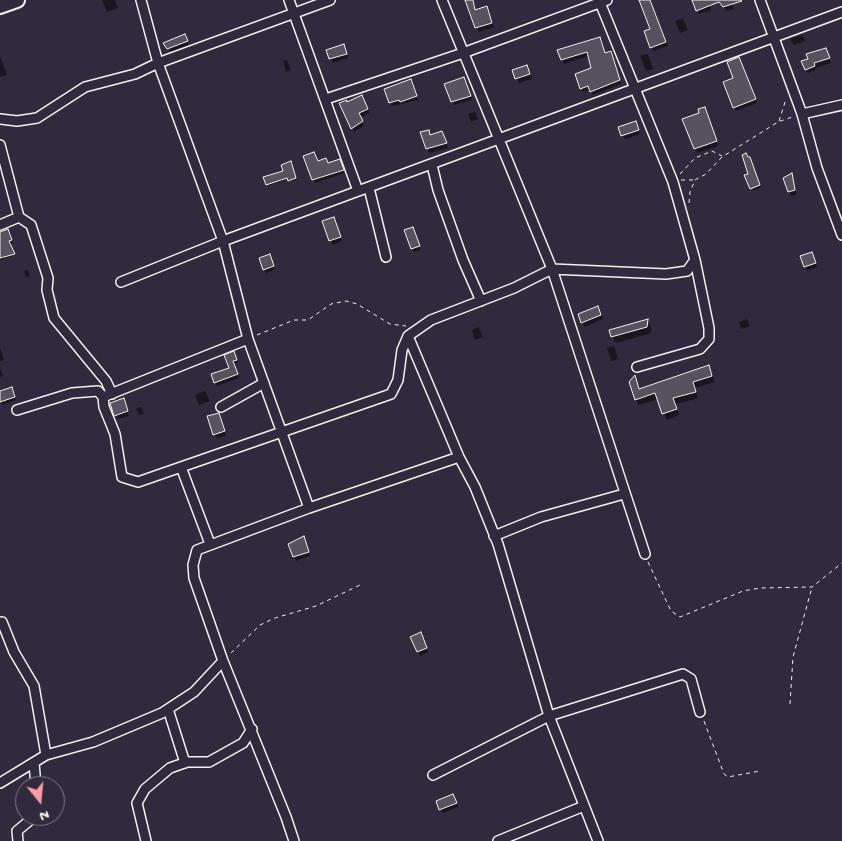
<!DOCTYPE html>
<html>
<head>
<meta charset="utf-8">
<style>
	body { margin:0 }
	#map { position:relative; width:842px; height:841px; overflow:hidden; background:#2f2a3d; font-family:"Gochi Hand",sans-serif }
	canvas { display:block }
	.north { position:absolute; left:15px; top:776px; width:50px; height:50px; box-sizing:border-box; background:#2f2a3d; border:1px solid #7e7a81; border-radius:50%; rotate:163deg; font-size:14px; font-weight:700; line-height:20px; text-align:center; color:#f4f1e8 }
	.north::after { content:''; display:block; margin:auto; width:18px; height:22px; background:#ff9aa2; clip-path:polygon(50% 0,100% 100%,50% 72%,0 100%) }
</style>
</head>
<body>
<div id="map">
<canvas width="842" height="841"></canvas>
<div class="north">N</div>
</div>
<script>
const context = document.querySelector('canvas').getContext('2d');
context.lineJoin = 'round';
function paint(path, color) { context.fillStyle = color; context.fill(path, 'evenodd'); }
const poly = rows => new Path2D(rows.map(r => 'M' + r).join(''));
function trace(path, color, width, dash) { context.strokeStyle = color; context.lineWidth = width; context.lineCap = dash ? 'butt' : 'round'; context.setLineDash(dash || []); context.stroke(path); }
paint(poly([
	[102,0,115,0,118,8,107,12],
	[643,0,651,2,668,46,654,51,651,47,651,30],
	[695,0,701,0,709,4,711,10,699,14],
	[718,0,731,0,734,9,727,11],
	[472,1,475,11,487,7,494,27,479,32,467,2],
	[683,18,688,30,680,33,675,21],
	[802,35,805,41,794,45,790,39],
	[187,39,189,45,171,53,165,43],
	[599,39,605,55,613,57,621,84,593,95,590,90,583,92,581,88,593,69,589,56,564,64,559,51],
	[826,49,831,63,815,68,816,70,808,73,806,69],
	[345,50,348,58,333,63,328,51],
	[648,54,653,69,646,71,640,56],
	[0,56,7,75,0,77],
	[287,60,291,70,286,72,283,61],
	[741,63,757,103,736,111,725,83,734,79],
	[527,67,532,79,519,83,514,71],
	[464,78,472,100,454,105,452,101],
	[413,84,418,100,392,106,390,102],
	[364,101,370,113,360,118,364,126,354,132,347,104],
	[475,112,478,119,471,122,468,114],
	[706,112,718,146,697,153,695,149],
	[638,127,640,134,625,139,622,135],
	[428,131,431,136,444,136,448,148,429,153,422,133],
	[305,157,328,164,341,164,344,173,315,183],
	[750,158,761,188,753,191,750,174],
	[291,164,296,180,290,182,288,179,268,186],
	[791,175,797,194,791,196,789,192],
	[335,223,342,241,333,245,330,240],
	[413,228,421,250,414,252,406,231],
	[9,234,13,244,10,245,15,255,0,260,0,247],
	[813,257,817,267,807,271,805,266],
	[271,260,275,270,266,273,264,269],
	[28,270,30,276,26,278,24,271],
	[600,312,603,319,585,327,579,315],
	[747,319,750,326,741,329,739,322],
	[647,321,651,327,651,333,616,343,612,336],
	[479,327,483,337,475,340,472,330],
	[614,346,618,359,611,361,607,348],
	[0,348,4,360,0,361],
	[234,353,238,363,234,365,239,378,217,386,215,382,230,369],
	[709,367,715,382,695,388,698,398,676,404,679,415,667,420,659,399,639,405,636,400,634,377,640,390],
	[0,368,3,376,0,377],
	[12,388,16,400,2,405,0,392],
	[205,391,210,401,199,405,195,395],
	[125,404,129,416,118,419,116,415],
	[141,407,144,414,139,415,136,408],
	[221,418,226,436,217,438,214,434],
	[305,541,310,556,296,561,294,557],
	[412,637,422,638,428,652,420,656],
	[455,799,458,807,443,813,440,809]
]), '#0007');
const building = poly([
	[465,0,473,0,475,10,487,6,492,23,475,28,465,0],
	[639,0,650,0,666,42,650,48,644,31,650,29,639,0],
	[692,0,741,0,742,1,723,7,719,2,696,11,692,0],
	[185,34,188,41,167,49,163,43,185,34],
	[600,37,605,53,611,51,620,80,590,92,588,86,580,89,575,74,591,68,587,52,561,60,557,50,600,37],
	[344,44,347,54,329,59,326,50,344,44],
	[826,48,830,58,814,63,815,66,805,70,801,61,808,59,806,54,826,48],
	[739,57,756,99,733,108,723,82,733,78,727,62,739,57],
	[527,65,530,74,515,79,512,70,527,65],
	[464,77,471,96,451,102,444,84,464,77],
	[411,79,417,96,400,102,399,100,389,103,384,89,411,79],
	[362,95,368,109,359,113,363,121,351,129,339,103,347,100,347,102,362,95],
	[705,107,717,141,694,149,682,119,699,113,698,109,705,107],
	[636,121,639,130,621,136,618,127,636,121],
	[429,130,430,135,442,131,447,143,426,149,420,132,429,130],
	[314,152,318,161,326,158,328,163,340,159,344,170,312,180,303,156,314,152],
	[746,153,748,157,750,157,760,185,750,189,744,175,748,174,742,155,746,153],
	[291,161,296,178,288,181,287,178,266,185,263,177,283,171,281,165,291,161],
	[792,173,795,190,788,192,783,178,792,173],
	[334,217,341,237,329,241,322,221,334,217],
	[413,227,420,246,411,249,404,230,413,227],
	[8,229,12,240,9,241,15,254,0,258,0,232,8,229],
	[812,252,816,263,804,267,800,256,812,252],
	[270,254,274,266,263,270,259,258,270,254],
	[598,306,601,315,581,323,578,314,598,306],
	[648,319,647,327,611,337,609,330,648,319],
	[234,351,237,360,233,361,238,374,214,383,211,374,229,368,224,355,234,351],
	[709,365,712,376,693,382,696,392,673,398,677,409,662,414,655,393,635,400,629,382,635,375,639,389,709,365],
	[12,387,15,397,0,402,0,391,12,387],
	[124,398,128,411,114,416,110,403,124,398],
	[219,413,225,431,213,435,207,416,219,413],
	[304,536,309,552,293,557,288,544,304,536],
	[421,632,427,648,417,652,410,637,421,632],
	[453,794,457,803,439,810,436,801,453,794]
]);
paint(building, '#56525f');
trace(building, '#f4f1e8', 1);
const street = poly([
	[141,0,158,63,223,241,248,339,309,508],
	[289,0,358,191],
	[442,0,552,269,645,554],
	[599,0,673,182,695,260,709,328,709,339,700,349,637,367],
	[760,0,802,114,817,168,842,235],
	[326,99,463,53,607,0],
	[802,114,842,105],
	[0,119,17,121,37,118,85,87,135,74,158,63,330,0],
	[0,145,19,217,31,225,48,278,47,290,54,318,106,381,112,394],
	[432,165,438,190,463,260,481,301],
	[369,188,386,257],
	[0,225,19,217],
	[121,282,223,241,842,12],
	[408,336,459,457,475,487,498,544,549,716,598,841],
	[248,339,103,397,104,407,115,434,122,477,138,482,391,394,398,380,402,350,408,336,431,320,514,288,552,269,666,274,687,271,695,260],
	[221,407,264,383],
	[17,410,72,393,98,391,103,397],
	[181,467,210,544],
	[494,536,541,517,624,494],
	[2,622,14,652,34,686,46,755],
	[168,709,185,763],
	[34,763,36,786],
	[433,775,549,716,683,674,691,679,700,712],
	[0,783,46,755,93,742,162,713,194,692,223,661],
	[18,841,17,831,35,816],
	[146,841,137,803,145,789,170,768,187,762,209,762,243,743,252,729],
	[294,841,286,817,223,661,194,578,193,565,197,550,309,508,459,457],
	[498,841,584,806]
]);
const secondary = poly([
	[0,6,17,0]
]);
trace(street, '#f4f1e8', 12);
trace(secondary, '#f4f1e8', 18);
trace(poly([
	[779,121,786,99],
	[680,174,695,158,712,151,722,156],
	[681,180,694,180],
	[689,203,690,192,695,180,706,174,722,157,778,122,795,116],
	[257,335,294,320,308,320,331,304,346,301,357,304,390,324,406,326],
	[648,562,671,611,680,617,743,591,760,588,812,587,842,563],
	[231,653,260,625,275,618,316,606,362,584],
	[790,704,793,657,812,587],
	[704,721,724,774,728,777,760,771]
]), '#f4f1e8', 1, [4, 4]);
trace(street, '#2f2a3d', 9);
trace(secondary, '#2f2a3d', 14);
</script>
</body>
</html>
